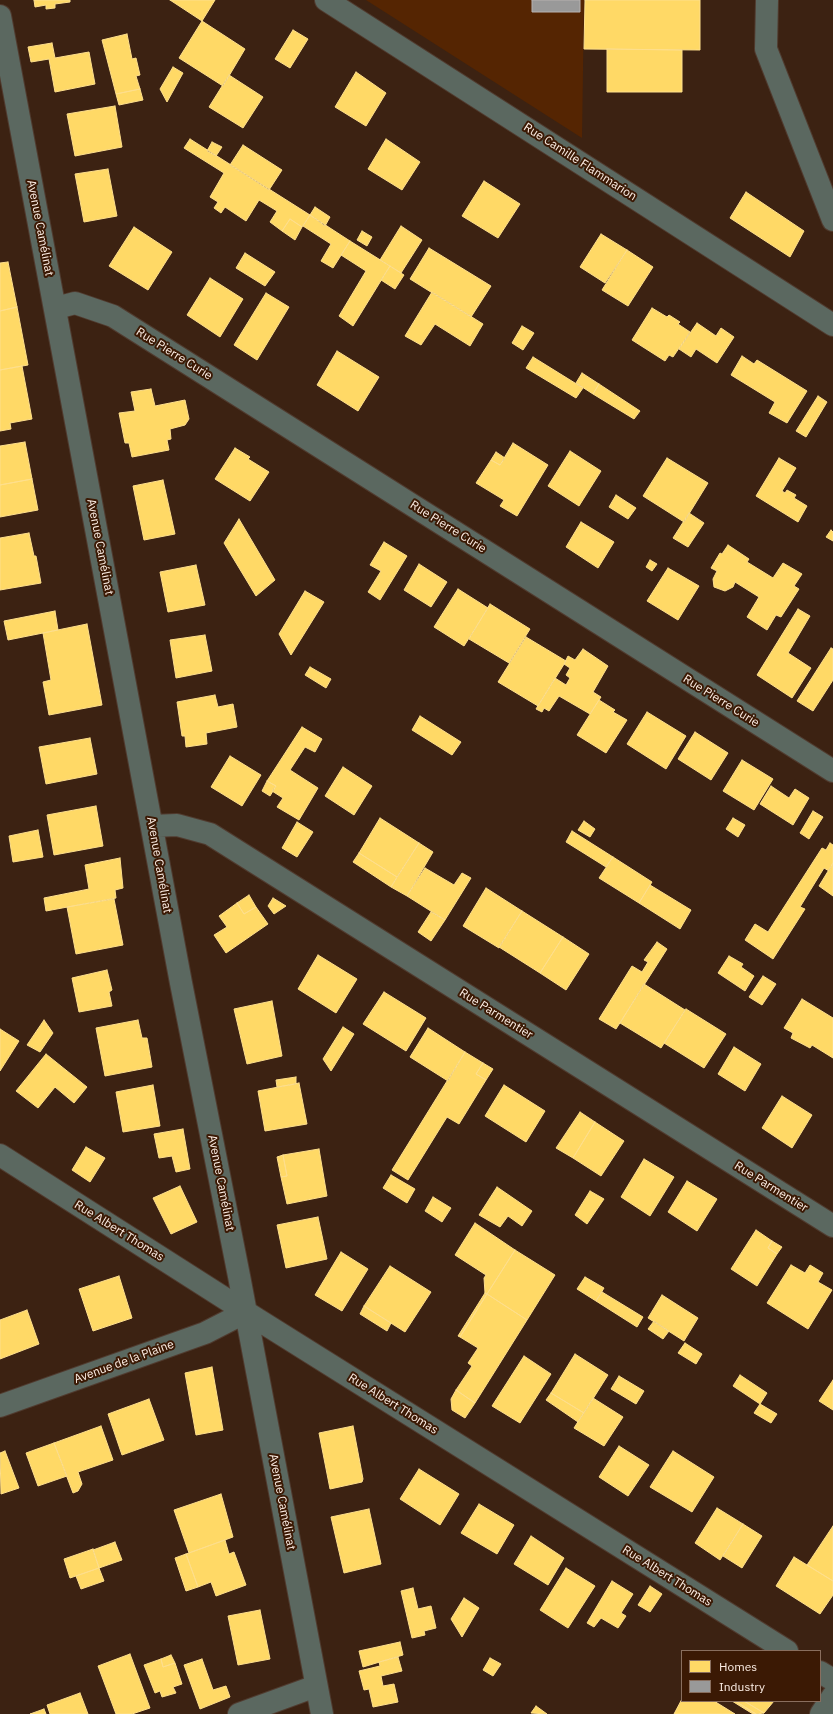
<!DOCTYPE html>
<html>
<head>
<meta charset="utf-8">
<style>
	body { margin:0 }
	#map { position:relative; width:833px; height:1714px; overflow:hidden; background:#3c2212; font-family:"IBM Plex Sans",sans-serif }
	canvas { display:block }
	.legend { position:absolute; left:681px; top:1650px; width:140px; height:52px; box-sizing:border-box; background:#3b1904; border:1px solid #896e5e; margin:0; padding:5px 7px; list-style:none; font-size:12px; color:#fdeee5 }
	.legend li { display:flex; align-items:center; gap:8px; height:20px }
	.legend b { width:20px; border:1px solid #896e5e }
</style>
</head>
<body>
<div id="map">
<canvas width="833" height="1714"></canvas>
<ul class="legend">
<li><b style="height:11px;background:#ffd966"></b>Homes</li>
<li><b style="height:11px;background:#999"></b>Industry</li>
</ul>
</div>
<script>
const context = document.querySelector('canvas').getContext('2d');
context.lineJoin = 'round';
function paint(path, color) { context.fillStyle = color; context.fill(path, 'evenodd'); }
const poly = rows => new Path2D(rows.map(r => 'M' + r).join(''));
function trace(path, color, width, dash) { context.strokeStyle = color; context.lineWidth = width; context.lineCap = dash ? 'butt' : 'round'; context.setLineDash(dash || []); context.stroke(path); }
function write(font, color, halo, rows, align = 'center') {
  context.font = font + ' "IBM Plex Sans",sans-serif'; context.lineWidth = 4; context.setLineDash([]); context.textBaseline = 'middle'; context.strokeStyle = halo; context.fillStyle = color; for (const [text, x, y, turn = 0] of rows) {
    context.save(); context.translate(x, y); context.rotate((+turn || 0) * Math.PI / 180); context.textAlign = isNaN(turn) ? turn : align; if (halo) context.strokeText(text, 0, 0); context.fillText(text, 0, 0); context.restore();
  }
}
paint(poly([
	[366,0,584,0,582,138]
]), '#552502');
const homes = poly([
	[34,0,70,0,70,2,55,4,55,8,46,9,46,5,35,7,34,0],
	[170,0,215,0,202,21,170,0],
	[585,0,700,0,700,50,584,49,585,0],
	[202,21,245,49,223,86,179,58,202,21],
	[293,30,308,39,290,68,275,59,293,30],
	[127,34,132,59,136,58,140,75,136,76,140,89,116,94,102,40,127,34],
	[52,43,55,58,89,52,95,84,55,92,49,59,31,62,28,47,52,43],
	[607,49,682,50,682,92,607,92,607,49],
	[173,67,183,73,167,102,160,89,173,67],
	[356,72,386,93,366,126,335,107,356,72],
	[229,75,263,97,243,128,209,107,229,75],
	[140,89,143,100,119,105,116,94,140,89],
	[115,106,122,147,75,156,67,114,115,106],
	[190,139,310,215,302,227,290,219,282,231,270,222,277,211,259,200,246,221,225,207,221,213,214,208,218,202,210,197,224,173,184,148,190,139],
	[386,139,420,162,402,190,368,169,386,139],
	[212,142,222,147,216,156,207,151,212,142],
	[243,145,282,170,269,190,230,165,243,145],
	[108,169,117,216,84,222,75,174,108,169],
	[484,181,520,204,498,238,462,216,484,181],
	[746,192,804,231,790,257,730,218,746,192],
	[315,207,330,217,325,226,310,215,315,207],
	[310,215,350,241,333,268,321,261,331,244,303,226,310,215],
	[290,219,302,227,295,240,282,231,290,219],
	[401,226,422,240,401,273,380,260,401,226],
	[134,227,172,252,148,290,109,266,134,227],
	[362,231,372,237,367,246,357,240,362,231],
	[601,234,627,250,605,283,580,267,601,234],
	[350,241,390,266,353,326,339,316,366,271,341,255,350,241],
	[429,248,491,286,471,317,410,279,429,248],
	[627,250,653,267,628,306,602,290,627,250],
	[245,253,275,272,265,286,236,268,245,253],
	[8,262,17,307,0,311,0,263,8,262],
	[390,266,404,275,395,289,381,280,390,266],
	[210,278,243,299,220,337,187,315,210,278],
	[432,292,483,324,470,346,435,324,421,345,405,336,432,292],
	[266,293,289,307,257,360,234,345,266,293],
	[17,307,28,365,0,370,0,311,17,307],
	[652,308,667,317,669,315,680,322,678,324,690,332,673,357,669,355,665,361,632,340,652,308],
	[697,323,716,336,721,328,734,337,717,363,696,349,691,357,679,349,697,323],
	[522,326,534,333,523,350,512,343,522,326],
	[337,351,379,377,358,411,317,385,337,351],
	[742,356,754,364,757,360,807,391,787,423,769,413,775,402,731,375,742,356],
	[533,357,583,388,576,398,526,368,533,357],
	[22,366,32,419,10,423,11,429,0,431,0,370,22,366],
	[582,373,599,384,593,394,576,383,582,373],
	[599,384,640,411,634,419,593,394,599,384],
	[151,389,155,406,185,400,189,419,185,425,170,429,171,439,167,440,169,450,132,457,129,443,125,443,119,413,135,411,131,392,151,389],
	[818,396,827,402,806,437,796,431,818,396],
	[25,442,32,479,0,485,0,446,25,442],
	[513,443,548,465,517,516,500,506,504,500,476,483,491,460,500,465,513,443],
	[235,448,250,457,248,459,269,472,250,501,215,479,235,448],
	[570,451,601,471,579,506,548,486,570,451],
	[496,452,505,458,500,465,491,460,496,452],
	[667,458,708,483,684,522,643,496,667,458],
	[779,458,796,468,782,491,785,493,787,490,796,495,794,498,807,506,798,522,756,496,779,458],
	[32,479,38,510,0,517,0,485,32,479],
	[163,480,175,534,144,540,133,486,163,480],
	[616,495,636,508,628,519,609,507,616,495],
	[689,513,704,523,688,547,673,538,689,513],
	[239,519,275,580,256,596,224,543,239,519],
	[581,522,614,542,598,568,566,547,581,522],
	[831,530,833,532,833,541,826,537,831,530],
	[29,533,34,556,36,556,41,583,0,590,0,538,29,533],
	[384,542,407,556,380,600,368,592,381,571,370,565,384,542],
	[728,545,749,559,747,562,773,578,783,563,802,574,794,586,799,589,781,617,776,615,767,630,747,617,759,597,735,582,733,587,725,591,714,587,713,579,717,571,711,568,720,553,722,554,728,545],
	[650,560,657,564,652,571,646,567,650,560],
	[419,564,447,582,431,607,404,590,419,564],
	[196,565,205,605,168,612,160,572,196,565],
	[668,568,699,586,678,620,647,601,668,568],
	[458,589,488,608,464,646,434,627,458,589],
	[305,591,324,602,291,655,279,634,305,591],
	[490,604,530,629,509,663,469,639,490,604],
	[798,609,810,616,788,653,811,668,792,698,757,675,798,609],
	[55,611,58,630,8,640,4,621,55,611],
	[87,624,102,705,49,715,43,682,51,680,43,633,87,624],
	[205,635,212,671,176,678,170,640,205,635],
	[526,637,566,661,538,706,498,682,526,637],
	[831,648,833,649,833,680,813,711,797,701,831,648],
	[583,649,608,666,593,692,601,697,590,714,559,696,549,711,544,708,542,712,536,709,555,678,566,685,570,678,566,675,570,668,564,664,568,656,575,660,583,649],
	[310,667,331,679,326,688,305,675,310,667],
	[215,695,218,707,233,704,237,727,206,733,207,744,186,747,185,736,182,736,177,702,215,695],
	[599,700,615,710,613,712,627,720,606,753,577,735,599,700],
	[647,712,686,736,666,769,627,744,647,712],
	[420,716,461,742,452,755,412,730,420,716],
	[302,727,322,739,315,752,305,747,290,770,318,788,299,820,277,807,283,798,272,791,276,786,267,781,302,727],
	[695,732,728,753,711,780,678,759,695,732],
	[90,738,97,774,46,784,39,747,90,738],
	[230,756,261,775,242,806,211,787,230,756],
	[742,760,773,779,754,810,723,791,742,760],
	[343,767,372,786,354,815,325,796,343,767],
	[267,781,276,786,270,796,262,791,267,781],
	[771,786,789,798,795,789,809,798,793,825,760,804,771,786],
	[96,806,103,846,54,855,47,815,96,806],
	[813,811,823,817,809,839,800,833,813,811],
	[380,818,419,843,397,877,359,853,380,818],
	[733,818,745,825,738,837,726,829,733,818],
	[584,821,595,829,590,837,578,830,584,821],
	[297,822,313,832,297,857,282,848,297,822],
	[38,830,43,857,13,862,9,836,38,830],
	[572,831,613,857,606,867,566,842,572,831],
	[419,843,433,852,407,896,391,887,419,843],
	[830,843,833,845,833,863,829,871,824,868,800,907,805,909,773,959,745,940,755,924,768,932,822,848,826,850,830,843],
	[359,853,397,877,391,887,353,862,359,853],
	[613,857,652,882,639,903,599,878,613,857],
	[120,858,123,888,115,890,116,898,46,911,44,898,89,889,85,865,120,858],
	[833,863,833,896,819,886,833,863],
	[425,868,454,885,462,873,471,878,445,920,407,896,425,868],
	[650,885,691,910,680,929,639,903,650,885],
	[486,888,522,911,499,948,463,926,486,888],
	[249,895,256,907,244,914,237,903,249,895],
	[273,898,286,906,274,914,268,906,273,898],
	[114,899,123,945,76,954,67,907,114,899],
	[237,903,244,914,256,907,268,924,226,953,214,935,227,927,219,916,237,903],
	[522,911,563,937,540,973,499,947,522,911],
	[431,912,445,920,431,941,418,932,431,912],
	[563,937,589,954,566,990,540,973,563,937],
	[657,942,667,949,616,1029,599,1019,632,966,642,972,648,962,644,960,657,942],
	[318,955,357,979,336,1013,298,989,318,955],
	[729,956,743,964,741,967,754,976,745,991,718,973,729,956],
	[107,970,112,990,109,992,112,1006,79,1012,72,978,107,970],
	[763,976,776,984,762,1005,749,997,763,976],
	[644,984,685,1010,661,1048,620,1023,644,984],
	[384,992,426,1018,406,1051,363,1024,384,992],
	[802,999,833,1018,833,1058,812,1045,810,1048,791,1038,793,1033,784,1028,802,999],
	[272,1001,282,1056,247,1064,234,1009,272,1001],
	[686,1009,726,1034,704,1068,664,1043,686,1009],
	[44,1020,53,1033,40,1052,27,1045,44,1020],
	[138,1020,142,1038,147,1038,152,1067,105,1076,96,1028,138,1020],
	[343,1027,354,1034,331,1071,323,1059,343,1027],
	[428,1028,465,1052,448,1081,410,1057,428,1028],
	[0,1029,19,1041,0,1071,0,1029],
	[734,1047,761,1064,745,1091,718,1074,734,1047],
	[465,1052,483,1063,476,1074,486,1080,459,1124,447,1117,408,1180,392,1170,465,1052],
	[46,1054,87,1087,74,1103,55,1087,38,1108,16,1091,46,1054],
	[483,1063,493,1069,486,1080,476,1074,483,1063],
	[296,1077,296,1084,277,1087,276,1080,296,1077],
	[299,1083,307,1124,265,1131,258,1091,299,1083],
	[153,1085,160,1126,123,1132,116,1092,153,1085],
	[504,1085,545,1111,526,1142,485,1116,504,1085],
	[782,1096,812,1115,792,1148,762,1128,782,1096],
	[580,1112,595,1122,573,1158,556,1148,580,1112],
	[595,1122,624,1141,601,1176,573,1158,595,1122],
	[183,1129,190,1169,176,1172,172,1156,159,1158,154,1134,183,1129],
	[86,1147,105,1158,90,1182,72,1170,86,1147],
	[319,1149,327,1196,287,1204,281,1177,287,1176,283,1155,319,1149],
	[283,1155,287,1176,281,1177,277,1157,283,1155],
	[644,1159,674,1177,650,1216,621,1197,644,1159],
	[391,1175,415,1189,407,1203,383,1188,391,1175],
	[687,1181,717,1199,697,1231,668,1212,687,1181],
	[180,1186,197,1222,171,1234,153,1198,180,1186],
	[497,1187,532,1211,522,1226,508,1216,500,1227,479,1215,497,1187],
	[590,1191,604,1199,587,1224,575,1215,590,1191],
	[433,1197,451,1208,442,1222,425,1211,433,1197],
	[318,1217,327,1259,286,1268,277,1225,318,1217],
	[475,1223,515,1250,487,1294,485,1293,484,1278,486,1275,455,1255,475,1223],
	[756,1230,772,1241,768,1248,777,1254,757,1286,731,1269,756,1230],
	[772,1241,782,1247,777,1254,768,1248,772,1241],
	[515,1250,555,1275,527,1320,487,1294,515,1250],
	[341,1252,368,1269,342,1311,315,1295,341,1252],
	[791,1265,805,1273,810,1265,823,1273,818,1282,832,1290,808,1329,767,1303,791,1265],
	[390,1266,431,1292,405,1332,364,1306,390,1266],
	[119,1276,132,1318,93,1331,79,1289,119,1276],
	[585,1277,604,1288,596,1301,577,1289,585,1277],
	[602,1292,643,1317,637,1327,596,1301,602,1292],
	[485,1293,487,1294,460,1337,458,1336,485,1293],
	[487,1294,527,1320,475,1403,456,1390,472,1366,468,1363,478,1348,460,1337,487,1294],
	[662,1295,698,1318,684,1341,648,1318,662,1295],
	[364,1306,391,1323,387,1331,360,1314,364,1306],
	[27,1310,39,1344,0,1359,0,1320,27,1310],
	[654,1321,669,1331,663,1339,648,1329,654,1321],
	[685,1343,702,1354,696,1364,678,1353,685,1343],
	[575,1354,608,1375,584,1413,551,1393,575,1354],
	[524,1356,551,1374,520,1423,492,1406,524,1356],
	[212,1367,223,1430,196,1435,185,1373,212,1367],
	[740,1375,767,1393,760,1404,733,1386,740,1375],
	[619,1376,644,1391,636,1404,611,1389,619,1376],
	[833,1380,833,1410,819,1401,833,1380],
	[456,1390,475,1403,465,1418,452,1410,451,1399,456,1390],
	[551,1393,584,1413,578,1422,546,1400,551,1393],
	[593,1398,623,1417,604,1446,574,1428,593,1398],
	[149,1399,164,1440,122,1455,108,1414,149,1399],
	[760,1404,777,1414,771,1423,754,1413,760,1404],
	[101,1426,113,1460,78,1472,82,1484,78,1491,73,1493,54,1443,101,1426],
	[353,1426,363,1479,362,1482,330,1489,319,1433,353,1426],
	[54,1443,67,1476,38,1486,26,1453,54,1443],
	[619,1446,649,1465,628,1496,599,1477,619,1446],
	[5,1451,19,1488,1,1494,0,1453,5,1451],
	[673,1451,714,1477,692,1512,650,1487,673,1451],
	[419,1469,459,1494,440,1525,400,1499,419,1469],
	[221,1494,233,1537,189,1553,174,1510,221,1494],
	[479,1504,514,1525,497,1554,461,1533,479,1504],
	[717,1508,743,1524,720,1560,695,1543,717,1508],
	[369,1509,381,1564,344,1573,331,1517,369,1509],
	[743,1524,762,1536,742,1568,723,1556,743,1524],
	[833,1526,833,1581,807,1565,833,1526],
	[531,1536,564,1558,548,1585,514,1564,531,1536],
	[225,1540,229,1554,234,1552,246,1585,216,1596,211,1582,198,1587,186,1554,225,1540],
	[115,1542,122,1560,99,1568,93,1550,115,1542],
	[93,1549,99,1568,70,1578,64,1559,93,1549],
	[186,1554,198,1587,186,1591,175,1558,186,1554],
	[794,1557,833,1581,833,1595,820,1614,776,1586,794,1557],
	[99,1568,104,1581,81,1589,76,1576,99,1568],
	[566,1568,595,1586,568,1628,540,1610,566,1568],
	[612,1581,633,1594,621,1613,626,1616,618,1628,601,1618,594,1627,587,1623,612,1581],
	[650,1586,662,1594,650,1612,638,1605,650,1586],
	[413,1588,418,1609,431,1606,436,1628,424,1631,425,1635,412,1638,401,1591,413,1588],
	[464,1598,479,1608,462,1637,451,1619,464,1598],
	[260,1610,270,1659,238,1665,228,1616,260,1610],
	[400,1642,403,1655,363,1667,359,1651,400,1642],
	[130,1654,150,1708,132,1714,116,1714,98,1666,130,1654],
	[171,1655,175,1663,163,1667,161,1659,171,1655],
	[398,1657,402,1671,381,1676,383,1686,394,1684,398,1702,373,1707,369,1689,364,1690,359,1671,380,1666,379,1662,398,1657],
	[490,1658,501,1664,493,1676,483,1670,490,1658],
	[161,1659,163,1667,175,1663,182,1684,173,1687,176,1693,162,1697,160,1691,155,1693,144,1665,161,1659],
	[202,1659,213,1690,226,1686,230,1697,200,1709,184,1665,202,1659],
	[80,1693,88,1714,50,1714,47,1705,80,1693],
	[682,1699,682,1701,714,1701,735,1714,674,1714,682,1699],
	[732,1701,735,1701,756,1714,753,1714,732,1701],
	[735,1701,744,1701,764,1713,756,1714,735,1701],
	[744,1701,774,1701,764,1713,744,1701],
	[536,1706,547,1714,531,1713,536,1706],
	[44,1709,46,1714,30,1714,44,1709]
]);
paint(homes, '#ffd966');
trace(homes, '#fedf8c', 1);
const industry = poly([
	[532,0,580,0,580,12,532,12,532,0]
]);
paint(industry, '#999');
trace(industry, '#b7b2b0', 1);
const minor = poly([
	[326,0,833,325],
	[767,0,766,49,833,220],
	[0,16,181,983,239,1276,322,1714],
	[56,308,75,303,113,316,833,771],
	[152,826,177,825,210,834,833,1226],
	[0,1155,257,1319,787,1651],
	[0,1406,205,1333,246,1312],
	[820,1672,833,1680],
	[239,1714,316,1686],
	[821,1714,833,1696]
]);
trace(minor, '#503b2f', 24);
trace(minor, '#5b6860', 22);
write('12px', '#fdeee5', '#3b1904', [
	["Rue Camille Flammarion",580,162,33],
	["Avenue Camélinat",40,228,79],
	["Rue Pierre Curie",174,354,32],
	["Rue Pierre Curie",448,527,32],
	["Avenue Camélinat",100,547,79],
	["Rue Pierre Curie",721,701,32],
	["Avenue Camélinat",159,865,80],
	["Rue Parmentier",496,1014,32],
	["Avenue Camélinat",221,1183,79],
	["Rue Parmentier",771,1187,32],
	["Rue Albert Thomas",119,1231,32],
	["Avenue de la Plaine",124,1362,-20],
	["Rue Albert Thomas",393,1404,32],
	["Avenue Camélinat",282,1502,79],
	["Rue Albert Thomas",667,1576,32]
]);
</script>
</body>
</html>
